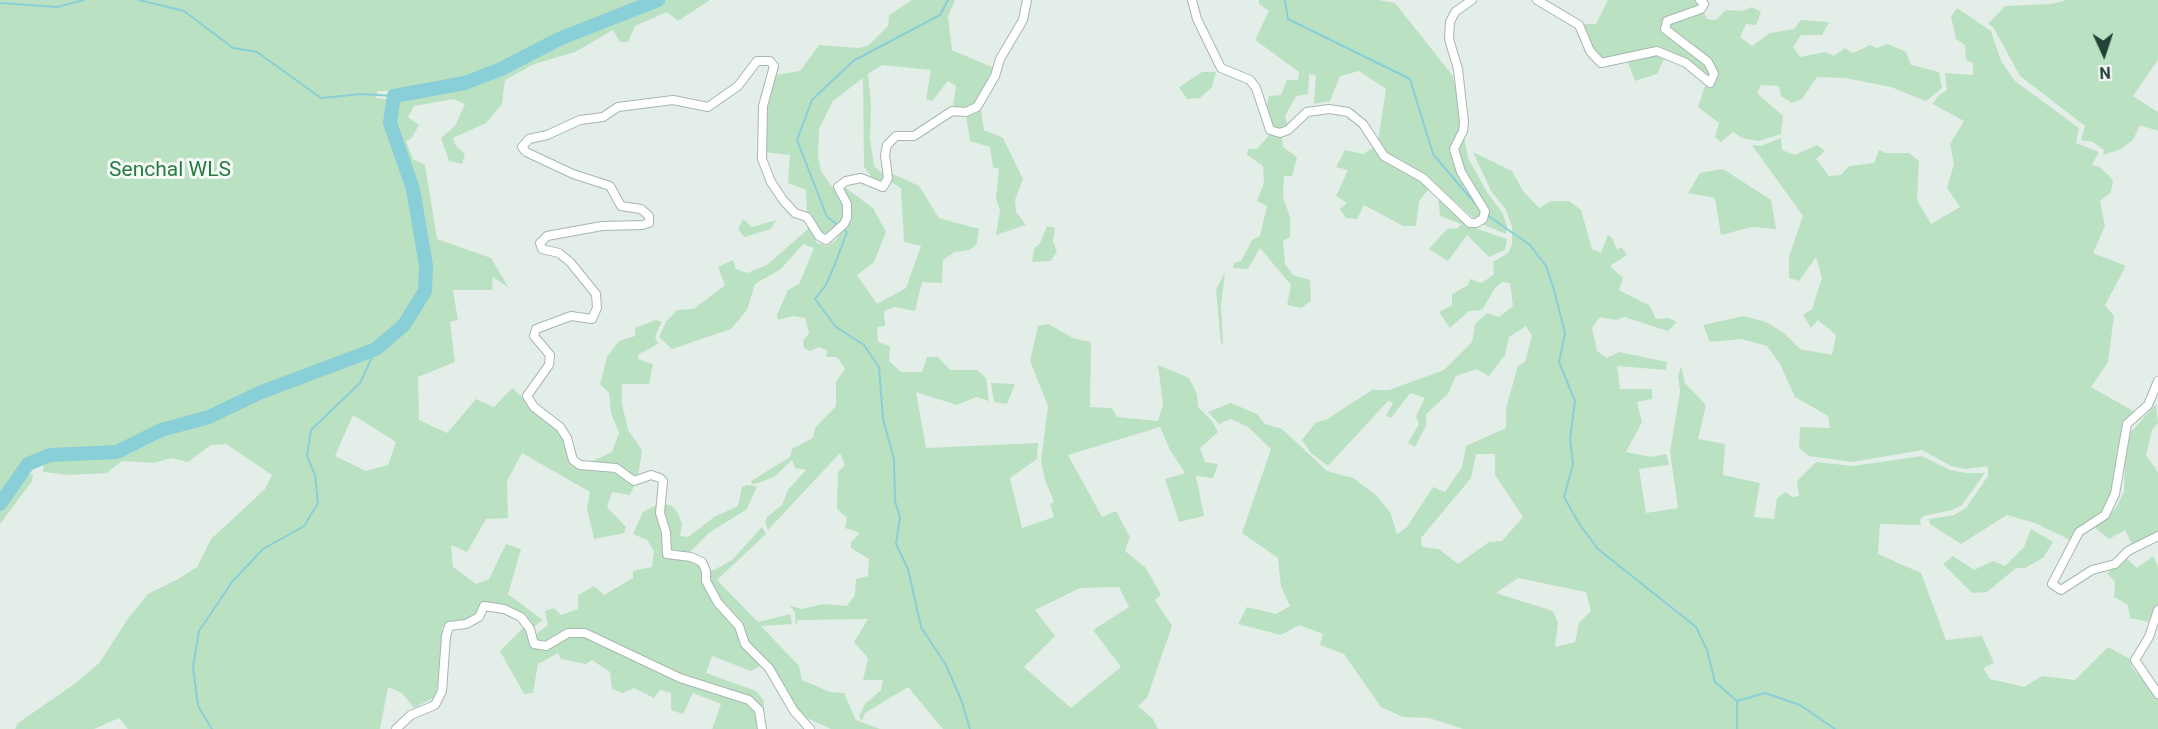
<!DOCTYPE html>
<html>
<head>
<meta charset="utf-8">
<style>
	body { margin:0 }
	#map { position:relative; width:2158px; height:729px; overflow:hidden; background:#e4eee9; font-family:Roboto,sans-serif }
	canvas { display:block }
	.north { position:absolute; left:2074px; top:24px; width:60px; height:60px; -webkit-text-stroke:4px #f5faf7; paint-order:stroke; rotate:177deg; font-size:16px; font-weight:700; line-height:24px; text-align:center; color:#224237 }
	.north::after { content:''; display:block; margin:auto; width:21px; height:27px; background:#224237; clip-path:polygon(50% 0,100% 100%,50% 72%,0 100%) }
</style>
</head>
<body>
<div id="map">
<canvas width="2158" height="729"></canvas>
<div class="north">N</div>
</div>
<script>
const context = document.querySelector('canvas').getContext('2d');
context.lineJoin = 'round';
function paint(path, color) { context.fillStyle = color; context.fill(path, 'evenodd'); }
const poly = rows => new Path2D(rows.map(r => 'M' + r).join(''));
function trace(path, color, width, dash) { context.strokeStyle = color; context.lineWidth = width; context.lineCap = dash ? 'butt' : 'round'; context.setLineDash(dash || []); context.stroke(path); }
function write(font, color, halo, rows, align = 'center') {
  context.font = font + ' Roboto,sans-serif'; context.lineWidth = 6; context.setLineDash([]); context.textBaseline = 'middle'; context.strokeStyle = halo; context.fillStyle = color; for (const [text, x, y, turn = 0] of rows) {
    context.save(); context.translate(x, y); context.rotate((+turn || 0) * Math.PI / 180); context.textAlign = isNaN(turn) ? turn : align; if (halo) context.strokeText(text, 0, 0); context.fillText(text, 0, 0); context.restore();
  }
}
paint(poly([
	[0,0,650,0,558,37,499,67,463,79,393,91,378,91,376,98,389,99,386,125,410,190,424,267,423,290,402,324,374,347,310,368,206,414,159,427,115,449,87,452,50,451,26,461,0,498],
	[665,0,710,0,678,21,667,12,635,26,628,42,620,42,613,30,575,52,534,64,505,80,502,104,486,123,453,138,456,146,465,154,462,164,449,161,441,138,455,126,465,104,454,99,414,106,408,117,419,125,411,139,406,141,413,159,425,165,437,239,491,258,509,288,493,277,492,290,453,290,458,320,450,322,455,362,418,377,419,420,447,433,476,399,494,407,512,388,558,428,572,461,615,471,622,478,635,484,630,495,612,492,607,507,626,527,624,533,594,539,587,508,590,492,522,453,507,481,508,518,486,519,467,552,451,545,453,567,476,584,489,579,506,544,521,549,508,594,543,620,534,627,526,615,503,604,481,604,474,616,464,622,449,623,442,627,441,666,435,697,414,708,402,693,388,687,380,729,128,729,119,718,94,729,15,729,18,723,76,683,100,662,129,617,148,594,178,579,197,567,211,539,265,489,272,475,226,444,211,445,188,462,171,458,154,463,122,461,106,473,70,475,43,472,44,464,57,458,119,455,163,433,210,420,260,396,379,351,406,328,431,291,432,274,416,188,392,124,397,98,466,85,561,41],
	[353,415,396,442,388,465,366,471,335,456],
	[912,0,955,0,948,16,952,50,994,68,992,76,975,105,964,109,953,106,956,86,948,81,932,101,926,99,931,70,882,65,868,74,871,106,870,138,874,166,886,176,883,183,875,181,864,167,863,78,833,101,819,129,818,156,821,171,844,204,845,218,826,237,820,233,807,214,806,190,788,183,790,155,764,152,767,133,766,106,775,75,800,71,819,45,859,48,869,45,888,26,889,15],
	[1259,0,1379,0,1395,3,1453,76,1468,158,1488,194,1502,212,1507,226,1506,234,1479,223,1424,174,1386,154,1378,141,1386,89,1359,71,1340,76,1330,101,1314,104,1316,75,1309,74,1308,94,1296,96,1285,116,1288,126,1280,131,1271,127,1265,112,1269,96,1281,95,1287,80,1298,80,1299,72,1255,40,1269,11,1259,4],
	[1608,0,1697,0,1702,4,1700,8,1689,10,1663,29,1708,64,1713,74,1710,80,1657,50,1611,61,1596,56,1583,24,1596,24],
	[2067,0,2158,0,2158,60,2133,96,2158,112,2158,131,2140,125,2133,140,2121,149,2103,155,2104,150,2093,142,2081,140,2085,126,2020,76,1993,27,1988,24,2005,6,2051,4],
	[1752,7,1761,12,1756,25,1746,24,1740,37,1752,46,1770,33,1794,29,1801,20,1829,22,1822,35,1801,35,1793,47,1800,57,1825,52,1834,56,1845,48,1853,53,1870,45,1877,48,1888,44,1906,52,1911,65,1939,72,1942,88,1926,101,1891,87,1845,78,1817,77,1802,99,1792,103,1781,96,1779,86,1761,85,1757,93,1783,116,1781,134,1759,141,1742,138,1733,132,1721,142,1715,137,1719,123,1698,107,1706,83,1716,74,1667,28,1669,21,1703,10,1707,19,1716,20,1726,10,1743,11],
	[1957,8,1991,31,2001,61,2015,81,2079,128,2076,143,2099,152,2092,165,2100,167,2113,180,2111,192,2100,201,2105,226,2093,253,2126,266,2105,305,2114,316,2108,362,2091,387,2135,412,2125,422,2117,451,2113,494,2103,513,2076,530,2070,540,2035,523,2007,515,1961,544,1930,524,1929,519,1954,515,1966,508,1988,476,1988,466,1965,469,1951,466,1922,450,1852,462,1809,456,1799,448,1800,427,1830,428,1828,416,1795,397,1780,364,1767,346,1741,339,1710,342,1703,325,1744,316,1766,322,1784,333,1800,349,1832,355,1836,335,1818,320,1811,328,1803,315,1812,309,1822,278,1816,257,1799,281,1789,278,1789,257,1803,216,1752,145,1761,146,1781,138,1782,150,1795,155,1817,145,1825,151,1816,159,1829,176,1841,175,1849,166,1874,163,1879,150,1886,153,1909,153,1919,161,1917,200,1931,224,1960,207,1947,188,1954,164,1950,144,1964,121,1933,104,1938,96,1947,90,1945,73,1973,75,1973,63,1966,60,1965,45,1956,39,1951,16],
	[1657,54,1664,59,1657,74,1635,81,1627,60],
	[1202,72,1216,72,1212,87,1200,98,1187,99,1179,87],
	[981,110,984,130,1003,138,1023,179,1015,200,1016,212,1026,225,996,235,1000,210,996,199,999,169,993,167,990,147,970,141,966,115],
	[1271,133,1282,137,1283,147,1297,157,1292,176,1284,176,1283,197,1290,217,1290,237,1283,241,1285,264,1293,275,1310,280,1311,301,1301,308,1287,305,1291,285,1260,248,1248,269,1233,268,1234,263,1241,261,1252,240,1260,236,1267,206,1257,201,1264,183,1263,166,1247,155,1248,149,1257,149],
	[1374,147,1422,180,1429,189,1419,201,1416,226,1403,226,1364,205,1357,219,1346,218,1340,209,1347,203,1336,196,1348,170,1336,167,1345,150,1363,154],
	[1473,152,1512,171,1523,191,1539,208,1551,201,1569,201,1581,210,1592,249,1601,253,1608,235,1612,238,1617,250,1621,247,1627,255,1610,266,1623,278,1619,290,1650,306,1656,319,1669,318,1677,322,1668,331,1624,317,1616,320,1600,317,1592,328,1597,351,1607,358,1619,352,1667,362,1666,370,1617,366,1620,389,1652,389,1652,399,1637,402,1642,422,1626,452,1651,457,1666,454,1668,460,1669,465,1639,469,1646,513,1678,508,1670,452,1680,391,1678,376,1681,366,1685,383,1706,405,1698,439,1725,444,1723,475,1760,483,1754,517,1774,519,1777,498,1786,492,1792,497,1799,496,1797,481,1816,462,1853,466,1922,456,1950,470,1966,473,1985,473,1962,505,1952,510,1924,516,1920,520,1921,525,1880,524,1878,554,1921,573,1946,640,1982,636,1994,663,1983,668,1990,679,2024,687,2042,676,2075,680,2108,647,2130,659,2132,667,2158,698,2158,729,1463,729,1429,718,1403,717,1381,707,1344,654,1320,645,1323,634,1299,625,1281,635,1238,624,1247,607,1276,614,1290,606,1281,587,1278,558,1242,533,1271,449,1248,427,1231,419,1219,424,1208,412,1231,403,1257,414,1265,424,1282,429,1327,471,1353,478,1377,496,1390,512,1397,534,1407,527,1433,487,1445,492,1462,467,1466,446,1506,428,1506,408,1518,366,1525,362,1532,336,1526,326,1509,337,1505,355,1489,376,1476,369,1456,376,1448,394,1426,414,1426,426,1415,447,1408,443,1419,424,1416,416,1425,398,1410,393,1391,418,1386,416,1393,403,1388,401,1328,466,1311,453,1302,440,1316,422,1326,420,1372,390,1389,390,1444,370,1472,342,1475,324,1487,313,1499,317,1513,306,1510,283,1502,282,1495,288,1482,310,1469,311,1450,328,1439,312,1452,305,1452,294,1468,285,1470,279,1482,283,1494,274,1493,262,1508,253,1512,245,1512,226,1505,208,1491,191],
	[1476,454,1495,454,1495,475,1523,517,1502,541,1489,542,1458,564,1439,549,1422,547,1421,538,1471,478],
	[1518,578,1586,592,1591,611,1579,623,1575,642,1555,647,1558,623,1553,611,1496,593],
	[1723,169,1771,200,1776,229,1752,227,1721,235,1715,198,1688,193,1700,173],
	[891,173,919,186,939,218,979,229,977,243,970,250,955,252,943,260,942,283,922,282,915,311,894,307,884,311,885,326,877,327,878,342,890,346,889,361,901,372,922,372,927,357,938,357,950,370,977,370,986,378,989,401,976,397,957,405,916,392,926,448,1038,443,1037,459,1010,478,1022,528,1054,517,1050,504,1054,502,1045,480,1041,461,1048,406,1030,361,1038,326,1048,324,1073,338,1091,342,1090,407,1112,408,1117,417,1158,421,1163,404,1158,365,1189,378,1197,394,1198,407,1212,421,1218,432,1200,448,1205,462,1218,464,1213,478,1196,476,1204,516,1179,522,1165,479,1185,473,1170,450,1160,427,1068,455,1102,517,1116,511,1130,537,1125,551,1146,568,1161,595,1155,600,1172,626,1147,698,1138,706,1153,719,1158,729,943,729,908,687,865,713,862,721,859,717,865,704,881,690,883,680,863,680,868,658,854,642,868,619,798,620,796,626,795,612,789,605,801,609,824,604,847,606,855,595,856,579,868,576,869,559,851,548,851,542,860,533,845,528,847,518,837,509,838,472,845,465,840,453,768,530,765,523,767,517,782,505,788,490,806,470,795,468,792,460,774,477,758,483,752,484,751,481,790,457,792,449,813,438,815,428,836,406,836,382,845,369,837,357,826,357,827,350,819,347,810,351,804,348,803,341,809,333,805,318,794,316,778,320,777,315,788,290,799,284,814,248,803,244,781,269,755,284,747,310,731,329,672,349,659,337,666,322,677,310,694,309,725,285,718,267,733,260,736,269,747,273,767,265,809,228,817,243,827,246,835,241,849,223,852,213,843,186,873,208,886,232,874,262,857,275,877,304,906,288,921,246,904,242,901,188,891,182],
	[1119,587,1129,607,1093,630,1121,667,1071,708,1024,667,1055,636,1035,610,1080,588],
	[1438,194,1475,228,1507,239,1505,250,1489,257,1467,235,1448,261,1429,249,1447,229,1458,228,1461,224,1440,216],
	[743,219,752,227,776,220,771,229,744,237,738,229],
	[1047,226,1055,228,1053,241,1057,251,1051,261,1032,262,1034,249,1040,243],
	[1225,272,1221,306,1223,343,1221,344,1216,290],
	[656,320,662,322,655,336,658,344,639,354,638,359,653,364,649,384,622,384,622,404,628,430,642,450,638,477,634,479,619,467,586,464,612,452,619,433,611,413,609,393,600,384,607,357,619,341,635,336,635,328],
	[991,383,1015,384,1007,404,994,402],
	[2156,404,2158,423,2152,430,2146,455,2158,472,2158,532,2132,544,2125,530,2109,539,2093,526,2107,518,2117,506,2124,492,2125,451,2131,432],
	[33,474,32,481,0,524,0,507,23,476],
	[747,485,757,486,747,509,709,533,690,552,695,554,669,552,662,503,672,506,678,513,682,524,680,536,688,537,714,517,738,506,742,487],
	[658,504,665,533,664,553,701,564,705,583,738,628,760,666,751,671,712,656,706,673,756,691,764,701,763,719,759,708,680,675,586,630,545,643,537,641,536,634,548,625,545,611,554,608,561,615,578,609,578,595,594,586,604,595,633,578,633,571,652,567,654,551,647,540,633,534,643,512],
	[762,527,766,534,717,580,758,622,790,614,792,624,761,626,799,666,802,680,830,692,844,693,856,720,880,729,831,729,809,719,804,721,711,591,708,570,714,570,732,560],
	[2031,529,2053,542,2043,558,2025,568,2016,568,1987,592,1972,593,1943,564,1953,556,1974,570,1993,561,2005,566,2024,547],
	[2153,556,2158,566,2158,605,2148,622,2130,618,2128,605,2114,597,2115,582,2107,573,2127,559,2137,568],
	[524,627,534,645,570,636,585,636,749,703,757,715,760,729,712,729,721,704,693,693,683,714,671,710,671,693,660,690,654,698,634,688,623,693,612,689,610,672,592,660,586,664,561,659,558,653,538,664,533,693,524,694,500,651]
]), '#bbe1c3');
trace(poly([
	[139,0,184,11,233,48,257,52,321,98,361,94,394,96],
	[1285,0,1288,19,1410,79,1433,154,1478,207],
	[0,3,57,7,84,0],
	[1487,215,1530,245,1546,266,1554,290,1565,333,1559,362,1575,401,1570,439,1573,464,1564,497,1580,525,1598,549,1696,627,1707,650,1715,682,1737,701,1765,693,1800,705,1835,729],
	[838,225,827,217,797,140,812,100,853,61,940,15,948,0],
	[842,228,847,232,835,264,826,285,815,299,836,327,864,345,879,367,883,419,894,459,895,501,900,517,896,544,908,569,921,627,946,665,962,702,970,729],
	[212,729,198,706,193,667,199,631,232,582,263,549,304,526,318,503,315,475,307,456,311,430,360,383,376,349],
	[1737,729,1737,702]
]), '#89cfd7', 2);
trace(poly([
	[0,504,28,464,50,455,117,452,161,430,209,417,259,393,376,349,404,325,425,291,426,266,413,189,390,123,394,96,465,83,501,69,559,39,658,0]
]), '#89cfd7', 14);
const minor = poly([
	[1192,0,1197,19,1221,68,1250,80,1256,88,1270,130,1280,133,1288,130,1307,112,1329,109,1348,112,1363,124,1384,156,1423,178,1470,223,1476,223,1483,219,1485,211,1461,172,1454,149,1463,131,1464,122,1458,69,1449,39,1450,22,1455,12,1472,0],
	[1537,0,1579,25,1590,51,1601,63,1657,51,1686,63,1710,83,1714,74,1708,62,1665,29,1667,21,1701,9,1704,4,1700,0],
	[2158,381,2148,405,2127,424,2115,494,2105,515,2079,532,2052,584,2061,590,2092,570,2115,564,2128,551,2158,536],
	[2158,610,2149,637,2135,660,2158,694],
	[396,729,411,715,435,705,442,691,446,636,449,626,466,624,479,617,484,606,504,609,521,617,530,629,534,644,546,646,568,633,585,633,680,678,749,700,759,710,762,729],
	[810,729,794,711,769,668,745,644,739,626,718,603,706,581,706,571,702,562,691,557,667,554,666,532,660,513,663,481,660,478,651,475,634,481,616,468,580,465,573,460,567,438,560,427,534,407,527,396,549,365,550,355,534,336,536,329,571,316,592,319,597,308,596,294,570,262,559,253,542,249,540,243,547,236,602,226,642,225,649,223,649,216,641,209,621,206,610,186,573,174,526,152,522,147,529,139,547,135,580,120,603,117,618,107,673,100,708,107,738,86,757,61,770,61,774,66,763,106,762,159,771,182,783,200,795,213,807,217,819,236,826,240,844,224,847,218,847,204,838,187,846,181,861,178,883,187,888,178,885,155,887,145,896,136,914,136,952,111,966,112,977,107,995,76,1000,59,1023,20,1027,0]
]);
trace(minor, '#a6b7b0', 10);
trace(minor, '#fff', 8);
write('21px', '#297b44', '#f5faf7', [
	["Senchal WLS",170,171]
]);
</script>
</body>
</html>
